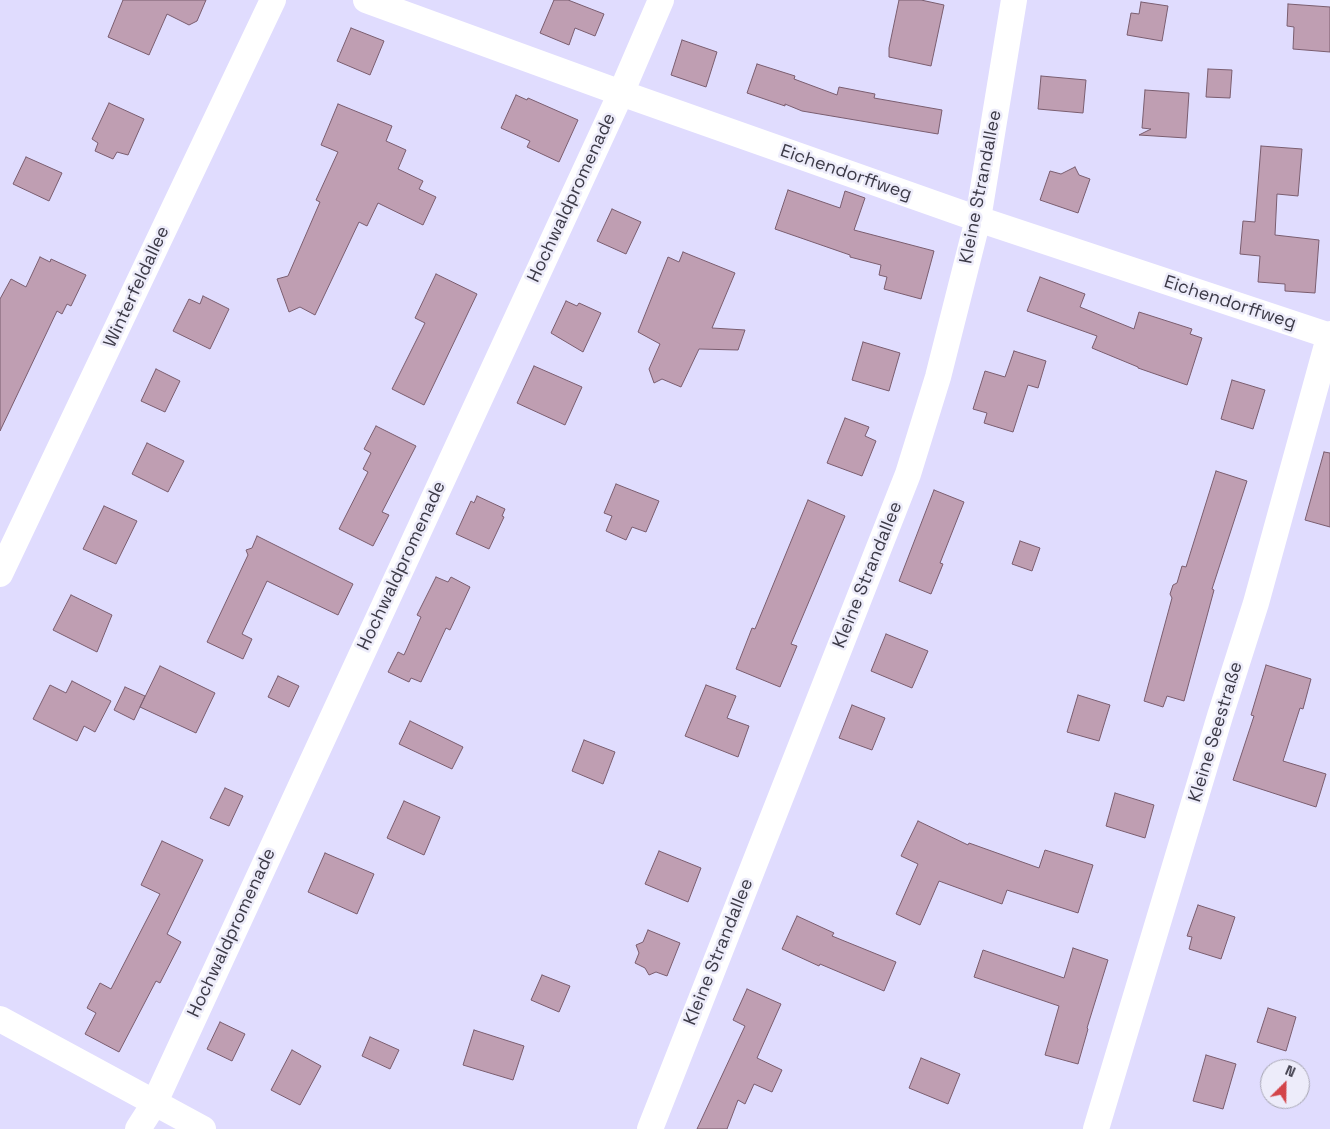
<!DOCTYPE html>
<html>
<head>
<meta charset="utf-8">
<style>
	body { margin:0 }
	#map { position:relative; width:1330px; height:1129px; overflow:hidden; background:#e0dcfe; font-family:"Space Grotesk",sans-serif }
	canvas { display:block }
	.north { position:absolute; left:1260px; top:1059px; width:50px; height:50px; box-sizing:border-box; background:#edecfa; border:1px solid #a6a5b2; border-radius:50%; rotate:23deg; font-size:14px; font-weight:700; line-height:20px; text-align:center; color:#3c3a47 }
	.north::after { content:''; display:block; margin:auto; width:18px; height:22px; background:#d34449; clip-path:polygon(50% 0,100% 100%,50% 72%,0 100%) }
</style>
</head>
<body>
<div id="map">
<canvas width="1330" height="1129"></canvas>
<div class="north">N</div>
</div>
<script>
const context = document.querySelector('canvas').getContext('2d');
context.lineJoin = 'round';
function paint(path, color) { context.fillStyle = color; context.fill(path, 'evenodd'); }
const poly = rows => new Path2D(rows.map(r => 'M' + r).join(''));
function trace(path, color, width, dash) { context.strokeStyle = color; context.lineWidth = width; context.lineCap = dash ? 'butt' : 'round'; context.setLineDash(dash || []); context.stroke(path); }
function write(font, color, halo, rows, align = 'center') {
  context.font = font + ' "Space Grotesk",sans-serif'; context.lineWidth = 5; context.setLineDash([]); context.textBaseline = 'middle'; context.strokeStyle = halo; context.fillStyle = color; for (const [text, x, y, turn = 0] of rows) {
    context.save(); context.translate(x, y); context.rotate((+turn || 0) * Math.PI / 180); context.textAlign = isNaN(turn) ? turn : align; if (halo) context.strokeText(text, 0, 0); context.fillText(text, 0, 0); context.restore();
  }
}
const building = poly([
	[123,0,206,0,197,21,189,25,167,14,149,55,108,37,123,0],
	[554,0,568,0,604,14,595,36,575,28,569,45,540,33,554,0],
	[899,0,921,0,944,5,931,66,889,57,889,48,899,0],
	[1141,2,1168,6,1162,41,1127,35,1131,13,1139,14,1141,2],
	[1288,4,1330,7,1330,52,1293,49,1294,27,1287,26,1288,4],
	[351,28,384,41,370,75,337,61,351,28],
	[682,40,717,52,706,87,671,75,682,40],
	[757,64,795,76,794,79,837,95,839,87,875,94,874,98,942,110,938,134,802,111,785,104,785,106,747,93,757,64],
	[1208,69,1232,70,1230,98,1206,97,1208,69],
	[1041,76,1086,80,1083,113,1038,109,1041,76],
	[1145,90,1189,93,1186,138,1139,135,1151,129,1142,128,1145,90],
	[516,95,527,100,528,98,578,120,559,162,527,147,530,141,501,128,516,95],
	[109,103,144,119,128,155,117,152,113,159,95,151,98,143,92,139,109,103],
	[338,104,392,126,386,141,406,150,398,169,423,181,419,189,436,197,423,225,378,203,367,226,359,222,315,315,300,307,289,312,277,279,288,276,320,202,316,200,338,152,321,145,338,104],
	[1261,146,1302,149,1298,196,1277,194,1275,235,1319,240,1315,293,1285,291,1285,284,1258,282,1260,256,1240,254,1243,221,1255,222,1261,146],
	[26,157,62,173,49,201,13,184,26,157],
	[1075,167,1079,175,1090,179,1078,213,1040,200,1050,171,1061,174,1075,167],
	[788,190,840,208,845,191,865,198,854,230,934,251,921,299,884,289,887,277,879,275,881,265,850,257,850,255,775,229,788,190],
	[612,209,641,222,626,254,597,241,612,209],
	[683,252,735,273,712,328,745,330,738,350,699,349,681,387,662,379,654,383,649,369,660,344,638,332,668,257,679,262,683,252],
	[40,257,50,262,51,259,86,275,71,306,67,304,62,314,57,311,0,431,0,299,11,279,26,287,40,257],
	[436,274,477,294,424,405,392,389,425,323,415,318,436,274],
	[1040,277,1085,294,1080,307,1134,329,1139,312,1192,329,1190,334,1202,338,1187,385,1138,368,1138,367,1092,348,1097,336,1027,311,1040,277],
	[203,296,229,309,210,349,173,331,189,299,200,304,203,296],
	[566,301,577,306,579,303,601,313,583,352,551,333,566,301],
	[863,342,900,353,889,391,852,380,863,342],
	[1014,351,1046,361,1038,388,1028,385,1013,432,984,423,987,413,973,409,985,371,1005,377,1014,351],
	[534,366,582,387,565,425,517,403,534,366],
	[156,369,180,381,165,412,141,401,156,369],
	[1232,380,1265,390,1253,429,1221,419,1232,380],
	[845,418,869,427,865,436,876,441,862,476,827,463,845,418],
	[376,426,416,446,382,512,389,515,373,546,339,529,368,472,363,469,371,453,364,449,376,426],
	[147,443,184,461,168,492,132,474,147,443],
	[1324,452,1330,453,1330,527,1305,520,1324,452],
	[1216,471,1247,481,1212,589,1214,590,1184,701,1167,696,1163,707,1144,701,1172,598,1170,594,1173,585,1177,583,1182,566,1186,567,1216,471],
	[616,484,659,501,646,532,632,527,626,540,606,531,612,516,604,513,616,484],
	[934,490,964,502,940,563,943,564,931,594,899,581,934,490],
	[477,496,505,509,502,516,504,517,489,549,456,534,471,501,474,503,477,496],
	[808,500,845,516,791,644,797,646,780,687,736,669,752,628,755,629,808,500],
	[104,506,137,521,116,564,83,549,104,506],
	[257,536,353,584,338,615,267,581,242,634,252,639,243,659,207,642,248,555,246,550,252,548,257,536],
	[1020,541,1040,548,1032,571,1012,564,1020,541],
	[436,577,448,582,451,577,470,587,450,630,446,628,421,682,411,678,409,682,388,672,398,652,404,655,421,617,417,615,436,577],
	[71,595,112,615,97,652,53,630,71,595],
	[886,634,928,651,912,688,871,671,886,634],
	[1266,665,1311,679,1303,709,1300,708,1283,761,1326,774,1316,807,1233,780,1254,716,1251,715,1266,665],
	[160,666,215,693,196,733,140,707,160,666],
	[278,676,299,686,289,707,268,697,278,676],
	[72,681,111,701,95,732,84,726,77,741,33,719,50,685,66,693,72,681],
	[706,685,736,696,727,718,749,726,738,757,685,736,706,685],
	[125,687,145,696,134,720,114,710,125,687],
	[1078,695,1110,705,1099,741,1067,732,1078,695],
	[852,705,885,718,872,750,839,738,852,705],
	[410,721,463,747,452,769,399,744,410,721],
	[584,740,615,752,603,784,572,771,584,740],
	[225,788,243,796,229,826,210,818,225,788],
	[1115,793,1154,805,1145,838,1106,826,1115,793],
	[404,801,440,817,424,855,387,838,404,801],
	[918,821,968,845,969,843,1039,868,1045,850,1093,865,1078,913,1007,890,1002,904,939,881,920,925,896,914,918,864,901,856,918,821],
	[162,841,203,860,167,934,181,942,160,983,156,981,119,1052,85,1034,96,1013,87,1008,100,983,111,989,160,894,141,885,162,841],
	[659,851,701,868,688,902,645,884,659,851],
	[325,853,374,874,357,914,308,892,325,853],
	[1198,905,1235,917,1221,959,1189,949,1192,937,1187,936,1198,905],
	[797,916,834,933,832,936,896,962,884,991,820,964,819,966,782,949,797,916],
	[648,930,680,943,667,976,656,972,649,975,645,968,635,963,639,953,636,945,643,942,648,930],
	[1073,948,1108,960,1087,1028,1088,1029,1078,1064,1045,1055,1059,1006,974,977,983,950,1064,978,1073,948],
	[542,975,570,986,559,1012,531,1000,542,975],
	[747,989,781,1004,757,1058,782,1070,772,1092,754,1084,745,1104,738,1100,727,1129,697,1129,745,1026,733,1020,747,989],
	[1268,1008,1296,1017,1286,1051,1257,1042,1268,1008],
	[220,1022,245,1034,232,1061,207,1049,220,1022],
	[474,1030,524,1046,513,1080,463,1065,474,1030],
	[370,1037,399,1050,390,1069,362,1056,370,1037],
	[292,1050,321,1066,300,1105,271,1090,292,1050],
	[1206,1055,1236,1064,1223,1109,1193,1101,1206,1055],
	[921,1058,960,1074,948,1104,909,1088,921,1058]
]);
paint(building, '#bf9eb2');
trace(building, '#7a5d6f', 1);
trace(poly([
	[366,0,621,93,978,219,1330,336],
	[0,574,273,0],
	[0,1019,203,1129],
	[138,1129,154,1104,621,93,661,0],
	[650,1129,908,474,938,377,978,219,1014,0],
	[1096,1129,1220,716,1256,603,1330,334]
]), '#fff', 26);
write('18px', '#3c3a47', '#edecfa', [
	["Eichendorffweg",846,173,19],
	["Kleine Strandallee",981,187,-79],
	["Hochwaldpromenade",572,198,-65],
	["Winterfeldallee",137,287,-65],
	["Eichendorffweg",1230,303,18],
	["Hochwaldpromenade",402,566,-65],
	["Kleine Strandallee",868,575,-68],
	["Kleine Seestraße",1216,732,-73],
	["Hochwaldpromenade",232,933,-65],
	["Kleine Strandallee",719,952,-68]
]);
</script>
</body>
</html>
